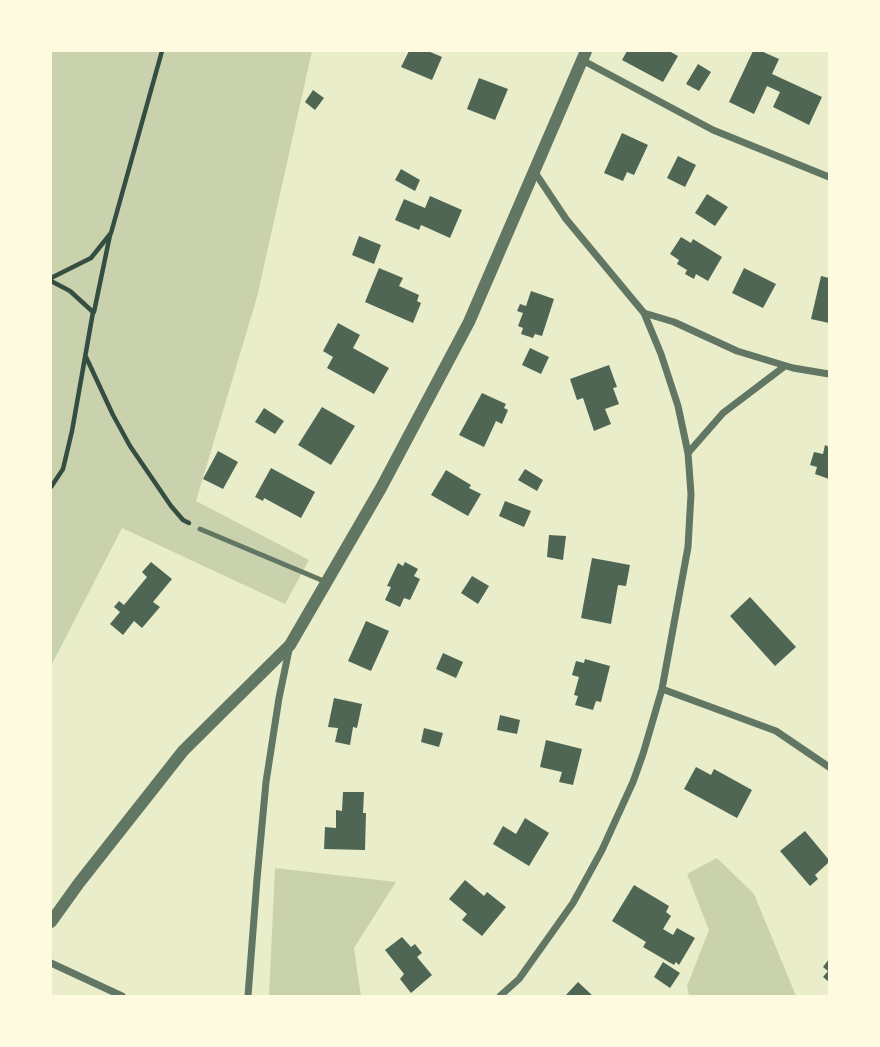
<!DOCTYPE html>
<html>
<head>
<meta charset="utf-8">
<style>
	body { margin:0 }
	#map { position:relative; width:880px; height:1047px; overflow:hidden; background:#e9edc9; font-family:"DejaVu Sans",sans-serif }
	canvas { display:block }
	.frame { position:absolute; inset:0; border:52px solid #fefae0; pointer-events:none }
</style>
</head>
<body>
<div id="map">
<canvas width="880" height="1047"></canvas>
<div class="frame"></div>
</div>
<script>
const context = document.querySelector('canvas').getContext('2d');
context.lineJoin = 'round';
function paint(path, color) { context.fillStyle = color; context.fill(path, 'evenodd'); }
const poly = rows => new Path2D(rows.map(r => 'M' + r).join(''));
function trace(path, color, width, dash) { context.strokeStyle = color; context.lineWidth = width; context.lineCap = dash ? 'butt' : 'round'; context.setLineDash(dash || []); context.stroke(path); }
paint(poly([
	[51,51,312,51,257,297,196,501,309,560,285,604,122,528,51,666],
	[717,858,754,894,796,996,689,996,687,986,709,930,687,874],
	[275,868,396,882,354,948,361,996,269,996]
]), '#cad2ad');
paint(poly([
	[409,51,428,51,442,57,432,80,401,67],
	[627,51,669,51,678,56,663,82,622,60],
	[753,51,761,51,779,59,772,74,822,97,809,125,773,107,780,92,767,86,754,114,729,102],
	[698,64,711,72,699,91,686,84],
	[479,78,508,89,495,120,467,109],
	[313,90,324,98,315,110,305,102],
	[622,133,648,145,634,175,627,172,623,181,604,173],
	[678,156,696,165,685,187,667,178],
	[401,169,420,180,415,191,395,180],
	[707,194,728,207,715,226,695,213],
	[430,196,462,210,450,238,421,225,419,230,395,220,404,199,425,208],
	[359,236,381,245,374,264,352,255],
	[681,237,691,243,693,239,722,257,708,281,696,274,694,279,685,274,687,270,677,264,679,260,670,254],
	[379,268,403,278,399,286,419,295,417,301,421,303,413,323,365,302],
	[744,268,776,284,763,308,732,293],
	[821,276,829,278,829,323,811,319],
	[531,291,554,299,542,336,535,334,533,338,521,334,523,328,518,326,523,313,517,311,520,304,526,306],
	[338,323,360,335,353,348,389,368,374,394,327,368,333,357,323,351],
	[530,348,549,357,541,374,522,365],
	[609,365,617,387,613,388,619,404,605,409,611,424,594,431,583,398,577,400,570,379],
	[482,393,506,404,504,408,508,410,502,424,496,421,484,447,459,435],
	[322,407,355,426,331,465,298,445],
	[264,408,284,421,275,434,255,422],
	[825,445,829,447,829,479,815,474,817,467,810,465,814,452,823,454],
	[218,451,238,462,223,489,203,479],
	[271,468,315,492,301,518,264,498,263,501,255,497],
	[525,469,543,480,537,491,518,480],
	[446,470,471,485,469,488,481,494,468,516,431,495],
	[505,501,531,511,524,527,499,516],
	[549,535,566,536,563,560,547,557],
	[592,558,630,565,626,586,618,585,611,624,581,618],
	[151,562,172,579,153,602,160,607,142,628,134,621,123,635,110,624,120,612,114,607,119,601,124,605,147,577,142,572],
	[405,562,418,569,414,576,420,579,410,600,404,598,400,607,385,600,391,587,387,586,398,563,403,566],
	[472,576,489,586,478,604,461,593],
	[750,597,796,647,775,666,730,616],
	[366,621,389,631,371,671,348,661],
	[443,653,463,662,456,678,436,669],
	[585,659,610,666,601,702,596,701,593,710,575,705,578,696,574,695,579,677,572,675,576,661,584,663],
	[334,698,362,704,357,728,353,727,350,745,335,742,338,728,328,727],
	[500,715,520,720,517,734,497,730],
	[424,728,443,733,439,747,421,742],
	[546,740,582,749,573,785,559,782,562,772,540,767],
	[696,767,711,775,714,769,752,790,737,818,684,789],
	[343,792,364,792,363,813,366,813,365,850,324,849,325,827,336,828,336,810,342,811],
	[525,818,549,833,529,866,493,844,503,826,516,834],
	[805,831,829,860,829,862,815,875,818,879,810,886,780,851],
	[465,880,484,896,487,892,506,907,482,936,462,920,467,914,449,899],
	[634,885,669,906,666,912,671,916,663,929,673,935,677,928,695,938,679,965,676,962,674,965,643,947,646,942,612,921],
	[402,937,411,947,415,944,422,953,417,957,432,975,411,993,400,979,404,974,385,950],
	[829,959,829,982,823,977,828,971,823,967],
	[663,962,680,973,670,988,654,977],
	[578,982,593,996,565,996]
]), '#4f6655');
trace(poly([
	[51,278,91,258,111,233,162,51],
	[51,281,70,291,93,312,72,431,63,469,51,487],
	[94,312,110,235],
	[86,357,113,415,130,446,171,506,183,520,189,523]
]), '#344e41', 4.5);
trace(poly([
	[200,529,326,582]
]), '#617663', 5);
trace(poly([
	[582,60,713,130,829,177],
	[644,313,674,322,737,351,793,368,829,374],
	[688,453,723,413,785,366],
	[662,689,776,731,829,767],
	[51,963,122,996],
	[248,996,257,879,266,782,279,698,289,650],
	[500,996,519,979,573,903,602,850,633,782,643,754,662,689,688,547,691,494,688,453,678,406,661,354,644,313,566,219,534,171]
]), '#617663', 7);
trace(poly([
	[51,922,79,883,183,751,290,645,381,488,469,322,586,51]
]), '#617663', 12);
</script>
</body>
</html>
